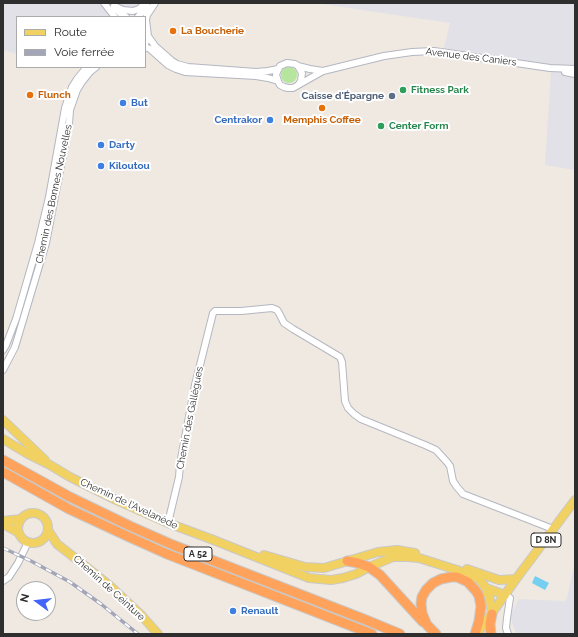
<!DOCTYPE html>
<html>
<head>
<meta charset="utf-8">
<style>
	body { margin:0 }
	#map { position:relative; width:578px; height:637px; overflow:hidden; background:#efe9e1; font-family:Raleway,sans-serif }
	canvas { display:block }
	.frame { position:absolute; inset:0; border:4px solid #2e2e2e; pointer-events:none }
	.legend { position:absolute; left:16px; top:16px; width:130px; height:52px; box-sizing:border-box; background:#fff; border:1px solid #ababab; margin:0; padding:5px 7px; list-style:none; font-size:12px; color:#2e2e2e }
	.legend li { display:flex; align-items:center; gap:8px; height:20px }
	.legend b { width:20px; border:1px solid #ababab }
	.north { position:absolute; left:16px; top:581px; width:40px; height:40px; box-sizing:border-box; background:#fff; border:1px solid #ababab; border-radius:50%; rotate:285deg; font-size:11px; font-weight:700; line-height:16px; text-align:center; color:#2e2e2e }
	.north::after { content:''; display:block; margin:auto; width:14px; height:18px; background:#4264fb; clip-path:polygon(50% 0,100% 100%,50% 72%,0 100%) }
</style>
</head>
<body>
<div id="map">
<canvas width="578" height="637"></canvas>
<div class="frame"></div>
<ul class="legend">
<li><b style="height:5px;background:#f2d163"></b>Route</li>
<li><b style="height:5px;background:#a3a6b8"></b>Voie ferrée</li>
</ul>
<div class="north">N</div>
</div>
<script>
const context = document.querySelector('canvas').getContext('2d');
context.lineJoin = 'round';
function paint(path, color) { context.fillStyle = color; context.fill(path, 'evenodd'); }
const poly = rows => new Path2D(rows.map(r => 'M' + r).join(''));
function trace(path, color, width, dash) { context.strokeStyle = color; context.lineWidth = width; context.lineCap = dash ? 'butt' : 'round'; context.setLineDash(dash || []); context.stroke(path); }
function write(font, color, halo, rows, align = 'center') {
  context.font = font + ' Raleway,sans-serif'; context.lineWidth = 4; context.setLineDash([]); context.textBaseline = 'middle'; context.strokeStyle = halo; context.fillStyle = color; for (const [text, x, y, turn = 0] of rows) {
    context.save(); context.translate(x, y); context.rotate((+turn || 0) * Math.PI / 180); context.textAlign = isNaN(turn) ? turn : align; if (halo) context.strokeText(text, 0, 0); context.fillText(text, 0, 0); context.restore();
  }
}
paint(poly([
	[3,3,141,3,128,17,17,17,17,54,3,50],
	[315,3,575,3,575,170,545,165,551,72,442,56,450,23],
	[575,561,575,634,516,634,510,616,519,599,565,601,567,598]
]), '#e3e1e8');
paint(poly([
	'281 75a8 8 0 1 1 16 0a8 8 0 1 1-16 0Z'
]), '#b6e59e');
paint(poly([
	[535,576,549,583,545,590,532,583]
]), '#75cff0');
const minor = poly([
	[104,3,115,17],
	[114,6,123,10,133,11,139,9,145,3],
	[115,8,122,15,126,17],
	[138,17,147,6],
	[148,36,155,46,172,61,177,64,188,67,256,72,268,71,278,69],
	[145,44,148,36,146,20,147,15,155,3],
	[145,47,150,49,168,65,176,69,185,72,256,76,268,78,278,81],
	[298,66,310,69,323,71],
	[565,72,575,74],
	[299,84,301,81,302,73,298,66,295,64,287,63,280,66,277,72,276,75,278,81,280,85,284,87,288,88,293,88,323,71,384,56,412,52,434,51,550,68,575,69],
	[3,350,6,345,16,319,38,243,49,197,65,108,72,87,77,79,87,67],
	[3,370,15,347,46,243,69,124,70,110,77,90,82,82,90,72,96,67],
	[168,523,179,477,180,464,195,385,213,313,215,311,241,311,272,308,277,310,279,313,284,323,293,329,340,357,342,362,345,401,348,408,354,414,361,419,425,445,436,450,447,462,450,466,453,481,457,487,463,494,553,529],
	[3,581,9,577,18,563,28,542],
	[505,595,510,598,507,618,506,628,508,634]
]);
const major = poly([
	[3,420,45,460],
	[3,439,28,454,50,465,70,477,116,500,168,523,211,539,309,578,331,580,343,578,356,574,369,567,393,557,408,557,419,558,457,570,479,579,486,588,490,600,492,614],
	'18 528a15 15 0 1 1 30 0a15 15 0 1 1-30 0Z',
	[3,521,21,519],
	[3,524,19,533],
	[48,530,57,544,75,558,110,586,142,616,158,634],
	[264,555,305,567,324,568,378,552,397,550,415,553],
	[467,569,499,580,516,579],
	[486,588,505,595],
	[477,634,516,579,575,500]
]);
const highway = poly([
	[3,460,70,497,130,526,173,545,366,620,400,634],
	[3,472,69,509,127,536,167,554,372,634],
	[347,561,358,563,369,567,380,575,423,622],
	[436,634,427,625,422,613,421,603,422,597,426,590,433,583,441,579,451,577,457,577,468,582,476,591,479,596,481,606,479,621,475,634],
	[491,634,490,624,492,614]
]);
trace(minor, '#b4b7c1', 8);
trace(major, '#c9c9c9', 10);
trace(highway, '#c9c9c9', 11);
trace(minor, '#fff', 6);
trace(major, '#f2d163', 8);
trace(highway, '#ffa35c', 9);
const rail = poly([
	[3,548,31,561,70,582,101,604,138,634]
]);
trace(rail, '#a3a6b8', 3.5);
trace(rail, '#fff', 2, [6]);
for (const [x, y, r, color] of [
	[173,31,4,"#e8710a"],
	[403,90,4,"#2e9e5b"],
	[30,95,4,"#e8710a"],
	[392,96,4,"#5c6f8a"],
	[123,103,4,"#3f7fe0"],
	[322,108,4,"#e8710a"],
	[270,120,4,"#3f7fe0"],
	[381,126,4,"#2e9e5b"],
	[101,145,4,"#3f7fe0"],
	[101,166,4,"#3f7fe0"],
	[233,611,4,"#3f7fe0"]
]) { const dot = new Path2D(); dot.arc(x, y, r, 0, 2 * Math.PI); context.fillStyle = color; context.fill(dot); trace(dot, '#fff', 1.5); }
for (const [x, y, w] of [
	[546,540,30],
	[198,554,28]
]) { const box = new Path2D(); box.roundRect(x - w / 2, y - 7, w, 14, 3); context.fillStyle = '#fff'; context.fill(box); trace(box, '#2e2e2e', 1); }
write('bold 9px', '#2e2e2e', null, [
	["D 8N",546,540],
	["A 52",198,554]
]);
write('bold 10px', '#c56008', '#fff', [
	["La Boucherie",181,31],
	["Flunch",38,95],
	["Memphis Coffee",322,120,"center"]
], 'left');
write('10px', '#2e2e2e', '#fff', [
	["Avenue des Caniers",471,57,7],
	["Chemin des Bonnes Nouvelles",54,194,-78],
	["Chemin des Gallègues",190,418,-79],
	["Chemin de l'Avelanède",129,504,25],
	["Chemin de Ceinture",109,588,42]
]);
write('bold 10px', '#27864d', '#fff', [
	["Fitness Park",411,90],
	["Center Form",389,126]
], 'left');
write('bold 10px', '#4e5e75', '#fff', [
	["Caisse d'Épargne",384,96]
], 'right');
write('bold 10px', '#366cbe', '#fff', [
	["But",131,103],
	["Centrakor",262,120,"right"],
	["Darty",109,145],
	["Kiloutou",109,166],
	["Renault",241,611]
], 'left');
</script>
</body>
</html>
